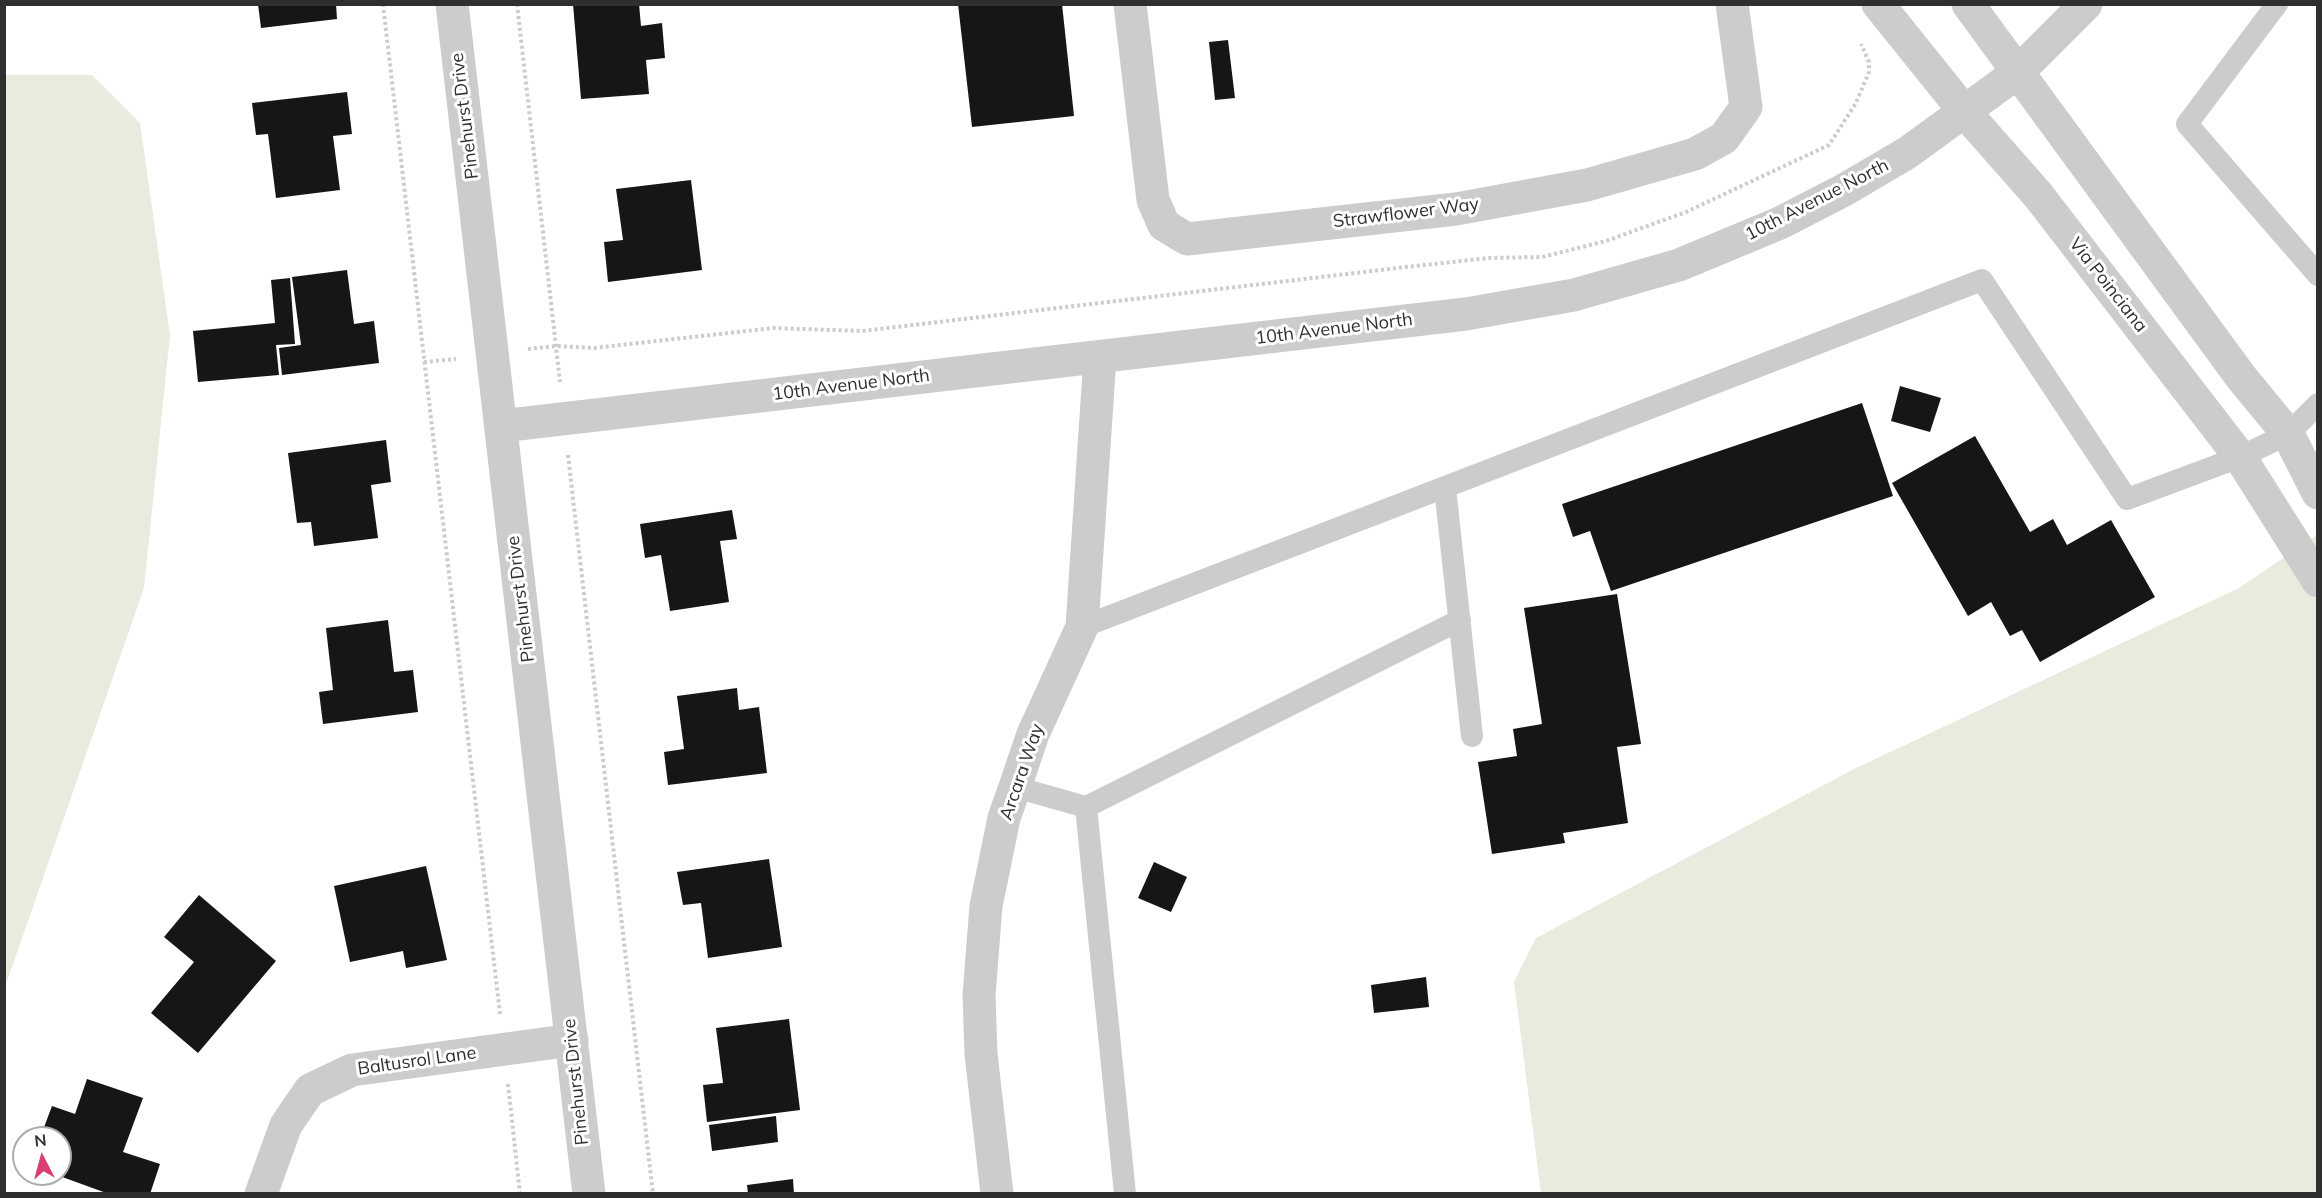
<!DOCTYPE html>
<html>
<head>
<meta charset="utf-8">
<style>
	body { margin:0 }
	#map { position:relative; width:2322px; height:1198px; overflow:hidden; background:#fff; font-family:Mulish,sans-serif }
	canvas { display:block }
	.frame { position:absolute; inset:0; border:6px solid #2f2f2f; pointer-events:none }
	.north { position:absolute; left:12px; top:1126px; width:60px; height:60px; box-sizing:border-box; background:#fff; border:2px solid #acacac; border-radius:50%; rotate:354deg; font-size:16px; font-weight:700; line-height:24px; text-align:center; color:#2f2f2f }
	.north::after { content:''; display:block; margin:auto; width:21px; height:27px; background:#d83f6f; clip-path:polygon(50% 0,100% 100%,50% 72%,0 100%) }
</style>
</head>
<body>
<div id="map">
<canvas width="2322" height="1198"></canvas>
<div class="frame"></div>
<div class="north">N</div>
</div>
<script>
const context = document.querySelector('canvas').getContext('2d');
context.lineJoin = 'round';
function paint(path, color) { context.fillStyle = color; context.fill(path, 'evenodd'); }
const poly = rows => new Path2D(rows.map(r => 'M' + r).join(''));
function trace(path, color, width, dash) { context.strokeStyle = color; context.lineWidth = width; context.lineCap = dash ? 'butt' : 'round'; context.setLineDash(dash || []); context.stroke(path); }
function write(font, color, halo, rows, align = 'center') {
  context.font = font + ' Mulish,sans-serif'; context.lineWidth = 6; context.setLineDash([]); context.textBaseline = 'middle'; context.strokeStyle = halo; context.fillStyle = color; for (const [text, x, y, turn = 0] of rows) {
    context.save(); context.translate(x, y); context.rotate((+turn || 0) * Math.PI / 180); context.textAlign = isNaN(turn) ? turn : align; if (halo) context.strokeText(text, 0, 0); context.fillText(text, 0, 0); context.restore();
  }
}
paint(poly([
	[5,75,92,75,140,123,170,335,144,588,5,987],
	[2317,535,2317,1193,1541,1193,1514,982,1536,938,1854,769,2239,588]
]), '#e8ebde');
paint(poly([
	[258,4,336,4,337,19,261,28],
	[573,4,639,4,641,26,662,23,665,58,646,60,649,94,581,99],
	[958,4,1062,4,1074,116,972,127],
	[1228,40,1235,98,1215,100,1209,42],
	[347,92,352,134,333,136,340,190,276,198,268,134,256,135,252,103],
	[691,180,702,270,608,282,604,242,623,240,616,189],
	[347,270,354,324,374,321,379,363,282,375,279,348,301,345,292,277],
	[290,278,295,344,276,345,279,375,198,382,193,331,275,323,271,280],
	[1900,386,1941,398,1930,432,1891,421],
	[1862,403,1893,496,1611,591,1590,531,1573,537,1562,504],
	[1975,436,2030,532,2053,519,2067,545,2111,520,2155,597,2040,662,2022,630,2010,636,1991,602,1968,616,1892,483],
	[386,440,391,482,371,485,378,538,314,546,311,522,297,523,288,453],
	[732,510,737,539,720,541,729,602,670,611,661,555,645,558,640,524],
	[1617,594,1641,744,1617,747,1628,823,1563,833,1565,843,1492,854,1478,762,1517,756,1513,729,1542,724,1524,608],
	[388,620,394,672,413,670,418,712,323,724,319,692,333,690,326,628],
	[737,688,739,710,759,707,767,773,668,785,664,752,684,749,677,696],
	[769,859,782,947,708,958,701,903,683,905,677,872],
	[1154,862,1187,877,1171,912,1138,898],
	[426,866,447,960,406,968,403,951,350,962,334,886],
	[199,895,276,961,198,1053,151,1013,194,962,164,937],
	[1426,977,1429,1007,1374,1013,1371,985],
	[789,1019,800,1110,707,1122,703,1085,723,1083,716,1028],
	[87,1079,143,1098,123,1152,160,1164,150,1194,109,1194,54,1174,60,1174,60,1138,40,1138,52,1106,75,1114],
	[776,1116,778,1142,712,1151,709,1125],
	[793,1179,794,1194,748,1194,747,1185]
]), '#161616');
trace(poly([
	[383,4,500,1014],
	[517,4,560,382],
	[528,349,556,346,594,348,773,328,862,331,1406,267,1489,258,1542,257,1606,241,1686,212,1829,145,1856,103,1869,72,1869,62,1861,44],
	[424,362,456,359],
	[568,455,653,1194],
	[508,1084,520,1194]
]), '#ccc', 4, [3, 3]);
trace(poly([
	[2277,4,2187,124,2318,275],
	[1445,488,1472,736],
	[1082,627,1982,280,2127,499,2240,457,2288,434,2318,404],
	[1015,787,1086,807],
	[1125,1194,1086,807,1460,620]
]), '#ccc', 22);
trace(poly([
	[1130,4,1153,200,1164,225,1187,239,1456,209,1587,185,1695,154,1724,138,1746,107,1732,4],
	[1878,4,1964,111,2038,195,2240,457,2318,581],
	[1968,4,2241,377,2288,434,2318,493],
	[261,1194,286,1125,310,1090,352,1070,572,1040],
	[997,1194,981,1054,979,995,986,906,1004,818,1015,787,1033,734,1082,627,1100,357]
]), '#ccc', 33);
trace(poly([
	[452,4,589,1194],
	[501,426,1466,314,1574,295,1679,265,1780,223,1844,190,1907,153,2017,73,2086,4]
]), '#ccc', 33);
write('18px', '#2f2f2f', '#fff', [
	["Pinehurst Drive",465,116,-97],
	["10th Avenue North",1817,200,-27],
	["Strawflower Way",1406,213,-7],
	["Via Poinciana",2108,285,52],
	["10th Avenue North",1334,329,-7],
	["10th Avenue North",851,385,-7],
	["Pinehurst Drive",521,599,-97],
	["Arcara Way",1022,772,-71],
	["Baltusrol Lane",417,1061,-8],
	["Pinehurst Drive",576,1082,-96]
]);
</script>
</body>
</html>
